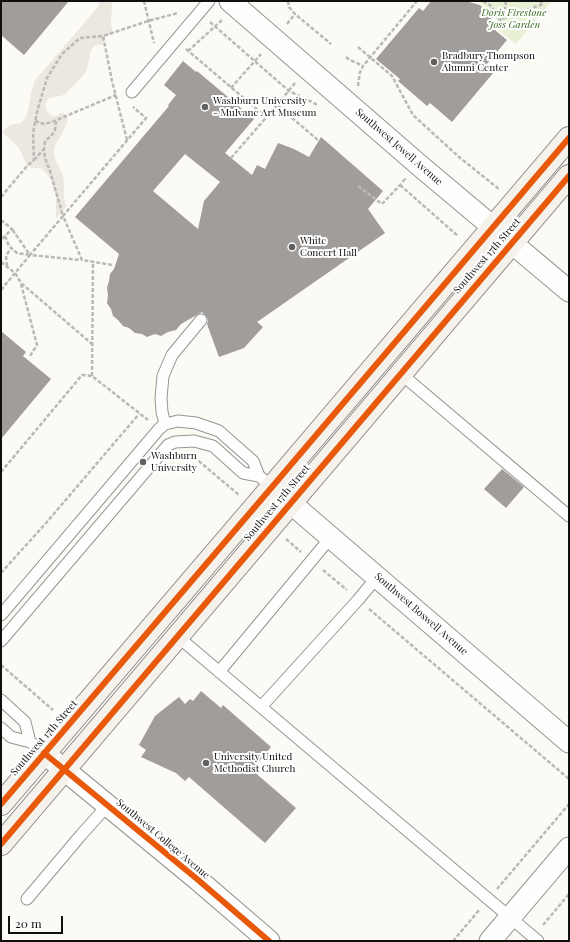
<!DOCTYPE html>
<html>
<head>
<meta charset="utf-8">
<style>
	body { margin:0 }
	#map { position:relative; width:570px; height:942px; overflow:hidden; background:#fcfaf5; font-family:"Playfair Display",serif }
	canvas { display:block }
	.frame { position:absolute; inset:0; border:2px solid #0f0f0f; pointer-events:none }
	.scale { position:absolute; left:8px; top:916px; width:55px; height:18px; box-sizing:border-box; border:2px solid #0f0f0f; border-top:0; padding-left:5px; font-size:12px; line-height:14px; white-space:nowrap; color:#0f0f0f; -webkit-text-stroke:3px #fff; paint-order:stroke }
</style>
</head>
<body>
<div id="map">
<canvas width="570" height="942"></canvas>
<div class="frame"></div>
<div class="scale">20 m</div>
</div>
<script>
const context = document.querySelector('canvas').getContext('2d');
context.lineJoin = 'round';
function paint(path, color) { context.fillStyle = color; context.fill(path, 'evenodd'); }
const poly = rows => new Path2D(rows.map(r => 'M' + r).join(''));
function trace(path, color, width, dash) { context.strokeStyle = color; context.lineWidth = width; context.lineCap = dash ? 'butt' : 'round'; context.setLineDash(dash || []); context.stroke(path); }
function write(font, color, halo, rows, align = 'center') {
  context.font = font + ' "Playfair Display",serif'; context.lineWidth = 4; context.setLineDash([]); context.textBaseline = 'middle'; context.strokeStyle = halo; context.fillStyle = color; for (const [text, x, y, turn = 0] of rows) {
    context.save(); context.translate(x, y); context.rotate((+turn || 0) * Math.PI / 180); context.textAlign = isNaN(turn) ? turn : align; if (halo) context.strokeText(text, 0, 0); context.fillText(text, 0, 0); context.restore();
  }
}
paint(poly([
	[476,1,552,1,516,44,498,30,495,19,489,10,480,3]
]), '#e9f1d5');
paint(poly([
	[100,1,111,1,112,5,111,24,113,33,105,37,103,44,94,46,91,50,87,69,83,76,64,95,50,98,47,101,45,105,47,111,52,116,56,116,63,112,66,116,68,120,62,134,55,145,54,152,55,159,63,175,64,184,64,198,67,206,56,219,56,197,51,181,48,175,42,169,38,168,33,168,27,166,19,148,13,142,2,132,10,125,16,124,20,123,24,120,26,116,28,110,31,93,34,83,38,76,44,70,98,7]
]), '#ece8e0');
paint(poly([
	[1,1,69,1,24,55,1,35],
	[431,1,469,2,480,5,484,9,490,16,496,31,507,40,486,65,494,72,452,122,430,103,427,106,398,81,400,79,376,59,419,8,423,11],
	[183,61,196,72,197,71,254,119,225,153,252,175,257,165,265,169,278,143,294,149,309,157,321,137,383,191,368,209,385,233,257,322,263,327,244,348,219,357,207,324,208,321,207,317,202,312,181,324,176,330,168,332,161,336,155,334,147,337,142,334,135,333,129,328,123,326,118,320,113,316,111,309,107,303,108,295,107,288,109,281,110,274,114,269,119,254,75,217,169,106,168,105,176,95,164,85],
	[185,154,220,182,204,201,198,229,153,191],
	[1,331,26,352,23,356,51,379,1,439],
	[502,469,524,487,506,508,484,489],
	[201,691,221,708,223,705,271,747,252,770,296,808,265,843,189,777,185,781,176,773,141,757,146,750,139,745,155,716,179,697,185,704,190,699,193,701]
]), '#a09d9a');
const service = poly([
	[132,92,209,1],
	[400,373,569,516],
	[165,424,162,412,161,398,163,376,172,355,201,320],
	[1,615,159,429,165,424,178,421,196,423,219,431,253,461,259,476,272,487],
	[177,636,538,941],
	[1,641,168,445,175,442,194,441,213,446,243,473,259,476],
	[219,672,331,537],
	[1,700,25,722,30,742],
	[261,707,358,600,377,577],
	[1,728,11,737,30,742,35,745],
	[27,899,81,835,107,806]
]);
const minor = poly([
	[230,1,419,165,569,291],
	[272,487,569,742],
	[44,753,197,879,269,941],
	[490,941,569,848]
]);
const secondary = poly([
	[1,804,272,487,569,138],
	[1,844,569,176]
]);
trace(service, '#969593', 13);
trace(minor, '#969593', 23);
trace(secondary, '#8c8b89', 24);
trace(poly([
	[144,1,154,43],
	[288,1,289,7,295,14,331,44],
	[483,1,490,5,501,21,504,18],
	[506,1,504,18,543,4,540,1],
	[210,22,289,91,318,105],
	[287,24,295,14],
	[358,47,392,76,413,115,459,157,499,189],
	[186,49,266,117],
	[188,51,222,20],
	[346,57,350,60,363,66],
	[295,83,277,105,319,141],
	[358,86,360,72,363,66,417,1],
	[231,88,261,54],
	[35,121,44,124,52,122,66,116,116,95],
	[56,121,55,130,52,135,45,141,44,149,45,158,50,171,63,216,30,255,81,260],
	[127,140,112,81,103,36,148,21,178,13],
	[231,158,277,105],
	[34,160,44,149],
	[400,185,458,236],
	[358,186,382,204,400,185,405,179,404,178],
	[1,197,27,166,34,160,33,133,37,112,47,78,62,54,80,38,103,36],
	[1,220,12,229,1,240],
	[5,236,9,246,17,253,30,255],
	[1,262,15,273,21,283,92,344],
	[112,265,82,260,63,216,146,118,133,107],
	[7,266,6,256,11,248],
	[21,284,37,345,30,356],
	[1,290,30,255,12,229],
	[92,376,93,261],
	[194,457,239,495],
	[1,472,82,375,92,376,148,420],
	[286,539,301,552],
	[323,570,347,590],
	[1,573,46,523,139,414],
	[369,609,569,779],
	[1,665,53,710],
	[497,889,569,804],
	[543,925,569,894],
	[453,941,480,909]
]), '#b9b9b8', 2.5, [4, 2]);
trace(service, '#fffefe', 11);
trace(minor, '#fffefe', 21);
trace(secondary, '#f5f2eb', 22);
trace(poly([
	[44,753,197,879,269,941],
	[1,804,272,487,569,138],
	[1,844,569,176]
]), '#e8590c', 6);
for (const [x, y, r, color] of [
	[434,62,4,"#626160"],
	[205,107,4,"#626160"],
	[292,247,4,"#626160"],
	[143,462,4,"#626160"],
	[206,763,4,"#626160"]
]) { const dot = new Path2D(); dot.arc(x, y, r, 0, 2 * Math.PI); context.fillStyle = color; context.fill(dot); trace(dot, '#fff', 1.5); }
write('italic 10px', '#37681f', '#fff', [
	["Doris Firestone",514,13],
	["Joss Garden",514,25]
]);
write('10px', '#0f0f0f', '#fff', [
	["Bradbury Thompson",442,56],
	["Alumni Center",442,68],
	["Washburn University",213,101],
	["- Mulvane Art Museum",213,113],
	["White",300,241],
	["Concert Hall",300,253],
	["Washburn",151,456],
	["University",151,468],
	["University United",214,757],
	["Methodist Church",214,769]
], 'left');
write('10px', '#0f0f0f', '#fff', [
	["Southwest Jewell Avenue",399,147,41],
	["Southwest 17th Street",487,256,-49],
	["Southwest 17th Street",277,503,-50],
	["Southwest Boswell Avenue",421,614,41],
	["Southwest 17th Street",44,738,-49],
	["Southwest College Avenue",163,839,40]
]);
</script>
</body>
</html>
